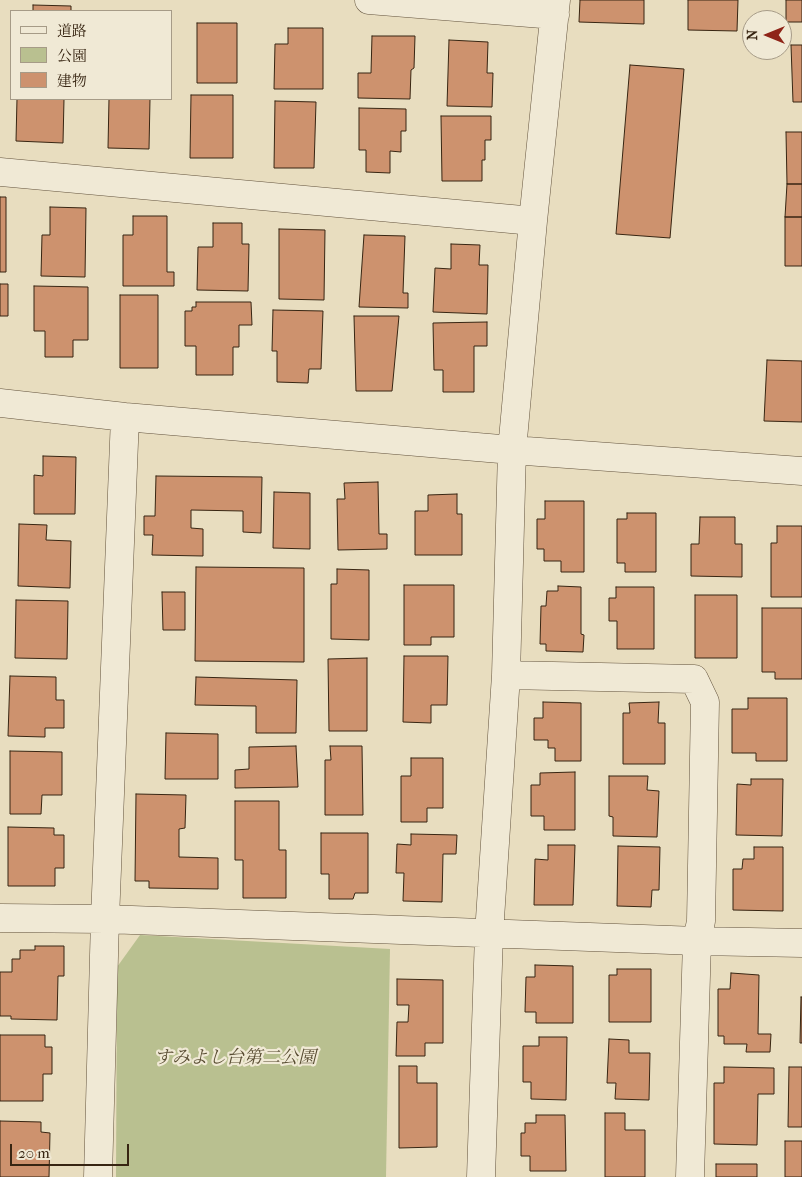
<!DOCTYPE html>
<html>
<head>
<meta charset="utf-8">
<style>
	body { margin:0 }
	#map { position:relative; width:802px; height:1177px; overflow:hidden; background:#e8ddbf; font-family:"IM FELL French Canon","Noto Serif JP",serif }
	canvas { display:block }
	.legend { position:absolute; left:10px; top:10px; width:162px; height:90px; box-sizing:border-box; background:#f0e9d5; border:1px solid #a69b87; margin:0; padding:6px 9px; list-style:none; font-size:15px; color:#372512 }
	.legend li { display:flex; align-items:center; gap:10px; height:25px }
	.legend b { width:25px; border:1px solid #a69b87 }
	.north { position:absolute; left:742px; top:10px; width:50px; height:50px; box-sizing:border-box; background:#f0e9d5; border:1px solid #a69b87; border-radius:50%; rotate:270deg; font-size:14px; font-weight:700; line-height:20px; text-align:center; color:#372512 }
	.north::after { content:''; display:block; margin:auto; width:18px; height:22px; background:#8f2418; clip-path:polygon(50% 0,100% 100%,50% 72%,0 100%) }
	.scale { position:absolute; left:10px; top:1144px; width:119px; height:22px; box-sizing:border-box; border:2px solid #372512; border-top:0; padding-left:6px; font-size:15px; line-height:18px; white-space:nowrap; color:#372512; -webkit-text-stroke:4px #f0e9d5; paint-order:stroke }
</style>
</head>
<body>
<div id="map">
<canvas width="802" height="1177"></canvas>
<ul class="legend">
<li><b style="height:6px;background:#f0e9d5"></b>道路</li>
<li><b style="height:14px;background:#b9c090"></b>公園</li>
<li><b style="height:14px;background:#cd926e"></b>建物</li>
</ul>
<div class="north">N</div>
<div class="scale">20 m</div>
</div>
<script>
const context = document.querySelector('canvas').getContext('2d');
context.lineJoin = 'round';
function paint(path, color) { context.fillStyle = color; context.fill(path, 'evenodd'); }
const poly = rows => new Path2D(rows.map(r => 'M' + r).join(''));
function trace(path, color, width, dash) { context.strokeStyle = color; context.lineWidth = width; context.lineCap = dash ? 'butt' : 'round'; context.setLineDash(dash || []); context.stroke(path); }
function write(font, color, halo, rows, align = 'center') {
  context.font = font + ' "IM FELL French Canon","Noto Serif JP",serif'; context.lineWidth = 4.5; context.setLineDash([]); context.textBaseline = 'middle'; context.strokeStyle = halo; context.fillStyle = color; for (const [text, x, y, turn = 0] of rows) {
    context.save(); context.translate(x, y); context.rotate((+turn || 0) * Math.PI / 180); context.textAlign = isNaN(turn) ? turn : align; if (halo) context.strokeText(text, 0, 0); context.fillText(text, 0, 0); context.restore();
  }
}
paint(poly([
	[140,935,390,949,386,1177,116,1177,117,967]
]), '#b9c090');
const building = poly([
	[580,0,644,0,644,24,579,22,580,0],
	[688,0,738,0,737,31,688,30,688,0],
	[786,0,802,0,802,22,786,22,786,0],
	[33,5,71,6,71,11,33,11,33,5],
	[197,23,237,23,237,83,197,83,197,23],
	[288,28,323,28,323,89,274,89,275,44,288,44,288,28],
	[372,36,415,36,414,68,411,70,410,99,358,98,358,73,371,73,372,36],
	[449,40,488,42,487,73,493,73,492,107,447,106,449,40],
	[791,45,802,45,802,102,793,102,791,45],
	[630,65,684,69,670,238,616,234,630,65],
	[191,95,233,95,233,158,190,158,191,95],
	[17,99,64,99,63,143,16,141,17,99],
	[109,99,150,99,149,149,108,148,109,99],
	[275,101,316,102,314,168,274,168,275,101],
	[359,108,406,109,406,131,401,131,401,152,390,151,390,173,366,172,366,150,359,150,359,108],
	[441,116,491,116,491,140,485,140,485,160,482,160,482,181,442,181,441,116],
	[786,132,802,132,802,184,787,184,786,132],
	[787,184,802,184,802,217,785,217,787,184],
	[0,197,6,197,6,272,0,272,0,197],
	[50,207,86,208,85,277,41,276,42,235,50,235,50,207],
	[133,216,167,216,167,272,174,272,174,286,123,286,123,235,133,235,133,216],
	[785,217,802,217,802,266,785,266,785,217],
	[213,223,242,223,242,244,249,244,248,291,197,290,198,247,213,247,213,223],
	[279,229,325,230,324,300,279,299,279,229],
	[364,235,405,236,403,293,408,293,408,308,359,307,364,235],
	[451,244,480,245,479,265,488,265,487,314,433,312,435,268,451,269,451,244],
	[0,284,8,284,8,316,0,316,0,284],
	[34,286,88,287,88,340,73,340,73,357,45,357,45,331,34,331,34,286],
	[120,295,158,295,158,368,120,368,120,295],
	[196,302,251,302,252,325,239,325,239,347,233,347,233,375,196,375,196,346,185,346,185,311,192,311,192,307,196,307,196,302],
	[273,310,323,311,321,369,309,369,308,383,277,382,277,351,272,351,273,310],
	[354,316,399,316,392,391,356,391,354,316],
	[487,322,487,346,474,346,474,392,443,392,443,370,434,370,433,323,487,322],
	[767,360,802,361,802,422,764,421,767,360],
	[43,456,76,457,75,514,34,514,34,475,43,476,43,456],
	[156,476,262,477,261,533,243,532,243,511,191,510,191,528,203,529,203,556,152,555,153,535,144,535,144,516,155,516,156,476],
	[378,482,379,534,387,534,387,549,338,550,337,499,345,499,344,483,378,482],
	[274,492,310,493,310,549,273,548,274,492],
	[457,494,457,514,462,514,462,555,415,555,415,511,428,511,428,495,457,494],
	[545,501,584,501,584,572,561,572,561,561,544,561,544,549,537,549,537,519,545,519,545,501],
	[627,513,656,513,656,572,625,572,625,563,617,563,617,519,627,519,627,513],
	[700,517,735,517,735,544,742,544,742,577,691,576,691,544,699,544,700,517],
	[19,524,47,525,46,540,71,541,70,588,18,586,19,524],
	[777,526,802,526,802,597,771,597,771,543,777,543,777,526],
	[196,567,304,568,304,662,195,661,196,567],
	[337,569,369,570,369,640,331,639,331,584,337,584,337,569],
	[404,585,454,585,454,637,431,637,431,645,404,645,404,585],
	[558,586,581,587,581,634,584,635,583,652,546,651,546,644,540,644,541,606,546,606,547,591,558,591,558,586],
	[616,587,654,587,654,649,617,649,617,621,609,621,609,598,616,598,616,587],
	[162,592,185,592,185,630,163,630,162,592],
	[695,595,737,595,737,658,695,658,695,595],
	[16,600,68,601,67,659,15,658,16,600],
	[762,608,802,608,802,679,775,679,775,672,762,672,762,608],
	[404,656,448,656,447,705,431,705,431,723,403,722,404,656],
	[367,658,367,731,329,731,328,659,367,658],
	[10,676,56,677,56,700,64,700,64,728,45,728,45,737,8,736,10,676],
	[196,677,297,680,296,733,256,733,256,706,195,705,196,677],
	[748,698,787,698,787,761,756,761,756,753,732,753,732,709,748,709,748,698],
	[543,702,581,703,581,761,555,761,555,748,548,748,548,740,534,740,534,718,543,718,543,702],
	[659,702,658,723,665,723,665,764,623,764,623,713,630,713,629,703,659,702],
	[166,733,218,734,218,779,165,779,166,733],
	[296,746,298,787,235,788,235,770,249,769,249,747,296,746],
	[330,746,362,746,363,815,325,815,325,760,331,760,330,746],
	[10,751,62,752,62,795,42,795,41,814,10,814,10,751],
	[411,758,443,758,443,808,427,808,427,822,401,822,401,776,411,776,411,758],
	[575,772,575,830,544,830,544,816,531,816,531,785,540,785,540,773,575,772],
	[609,776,648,776,647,790,659,791,657,837,613,836,613,817,609,816,609,776],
	[751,779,783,779,782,836,736,835,737,784,751,785,751,779],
	[136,794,186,795,185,828,179,829,179,857,218,858,218,889,149,888,149,881,135,881,136,794],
	[235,801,279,801,279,850,286,850,286,898,243,898,243,860,235,860,235,801],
	[8,827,54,828,54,835,64,835,64,868,55,868,55,886,8,886,8,827],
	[321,833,368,833,368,893,355,893,353,899,329,899,329,874,321,874,321,833],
	[411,834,457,835,456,854,443,854,442,902,403,901,404,873,396,873,397,844,411,845,411,834],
	[548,845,575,845,573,905,534,905,535,859,548,860,548,845],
	[618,846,660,847,659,890,652,890,651,907,617,906,618,846],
	[754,847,783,847,783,911,733,910,733,869,742,869,743,859,754,859,754,847],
	[35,946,64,946,64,976,58,976,57,1020,11,1019,11,1016,0,1016,0,972,12,972,12,959,20,959,20,950,35,950,35,946],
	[535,965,573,966,573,1023,536,1023,536,1012,525,1012,526,977,535,977,535,965],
	[617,969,651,969,651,1022,609,1022,609,975,617,975,617,969],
	[731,973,759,975,758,1034,771,1034,770,1052,746,1052,747,1044,724,1044,724,1036,718,1036,718,989,730,989,731,973],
	[397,979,443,980,443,1043,425,1043,425,1056,396,1056,397,1022,408,1022,409,1005,397,1005,397,979],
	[801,997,802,997,802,1043,800,1043,801,997],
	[0,1035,45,1035,45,1047,52,1047,52,1074,43,1074,43,1101,0,1101,0,1035],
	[539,1037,567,1037,566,1100,531,1099,531,1082,523,1082,523,1046,539,1046,539,1037],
	[609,1039,629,1040,629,1053,650,1053,649,1100,615,1099,616,1083,607,1083,609,1039],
	[399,1066,417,1066,417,1083,437,1083,437,1147,399,1148,399,1066],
	[724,1067,774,1068,774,1094,758,1094,757,1145,714,1144,714,1083,724,1083,724,1067],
	[789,1067,802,1067,802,1127,788,1127,789,1067],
	[605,1113,625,1113,625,1130,645,1130,645,1177,605,1177,605,1113],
	[536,1115,565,1115,566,1171,530,1171,530,1156,521,1156,521,1133,525,1133,525,1123,536,1123,536,1115],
	[0,1121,41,1122,41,1132,50,1133,49,1177,0,1177,0,1121],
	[785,1141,802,1141,802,1177,785,1177,785,1141],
	[716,1164,757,1164,757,1177,716,1177,716,1164]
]);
paint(building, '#cd926e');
trace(building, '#372512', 1);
const minor = poly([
	[369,0,555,15],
	[0,172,533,221],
	[0,403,125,417,512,450,802,471],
	[506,675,694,679,705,702,701,921,697,941,690,1177],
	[0,918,105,919,697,941,802,943],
	[98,1177,105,919,125,417],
	[481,1177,489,934,506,675,512,450,533,221,556,0]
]);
trace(minor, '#63533d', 29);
trace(minor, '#f0e9d5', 28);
write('italic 18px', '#584c32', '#f0e9d5', [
	["すみよし台第二公園",235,1059]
]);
</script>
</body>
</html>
